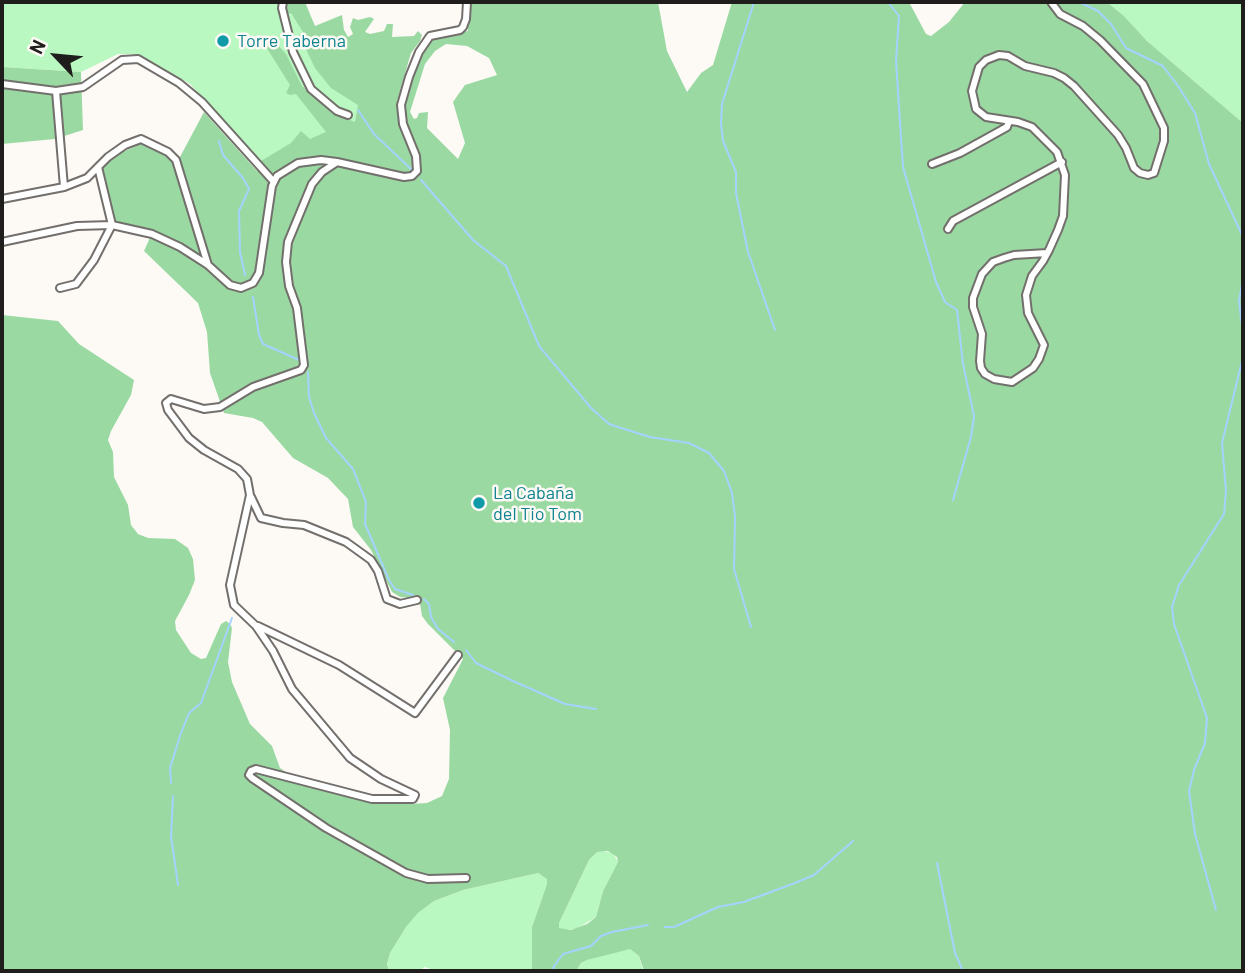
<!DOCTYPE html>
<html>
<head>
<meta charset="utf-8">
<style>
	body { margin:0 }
	#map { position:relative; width:1245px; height:973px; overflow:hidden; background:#fdfaf6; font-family:Barlow,sans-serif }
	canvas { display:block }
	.frame { position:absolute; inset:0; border:4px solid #1f1e1d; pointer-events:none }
	.north { position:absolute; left:21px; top:21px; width:70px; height:70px; -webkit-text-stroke:5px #fdfaf6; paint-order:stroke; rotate:296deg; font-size:19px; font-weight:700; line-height:28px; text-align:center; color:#1f1e1d }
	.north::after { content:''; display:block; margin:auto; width:24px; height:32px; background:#1f1e1d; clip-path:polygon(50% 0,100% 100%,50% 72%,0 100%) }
</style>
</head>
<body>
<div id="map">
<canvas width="1245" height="973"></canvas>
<div class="frame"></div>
<div class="north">N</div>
</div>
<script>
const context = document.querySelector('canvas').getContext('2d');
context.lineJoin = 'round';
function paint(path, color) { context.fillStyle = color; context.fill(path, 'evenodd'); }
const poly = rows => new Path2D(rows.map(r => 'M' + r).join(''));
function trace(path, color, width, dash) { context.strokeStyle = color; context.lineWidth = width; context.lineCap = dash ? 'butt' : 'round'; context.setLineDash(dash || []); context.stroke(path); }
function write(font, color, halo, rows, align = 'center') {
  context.font = font + ' Barlow,sans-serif'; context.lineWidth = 5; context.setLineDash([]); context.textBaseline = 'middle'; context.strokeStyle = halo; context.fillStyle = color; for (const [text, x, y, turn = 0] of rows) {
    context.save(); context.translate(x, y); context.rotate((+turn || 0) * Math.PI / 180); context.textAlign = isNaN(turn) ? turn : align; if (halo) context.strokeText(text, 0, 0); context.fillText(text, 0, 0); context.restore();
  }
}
paint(poly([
	[2,2,288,2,362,100,359,128,266,166,190,84,138,54,118,54,81,72,2,67],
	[1107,2,1243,2,1243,123,1147,41,1124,16],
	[602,851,613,853,618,862,603,891,596,917,576,929,565,930,559,928,559,923,589,860,597,852],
	[538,873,547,879,547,884,532,927,532,971,436,971,425,967,419,971,389,971,387,964,390,953,406,927,418,913,434,901,463,890],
	[624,949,630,949,639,956,643,971,576,971,581,963,587,960]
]), '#b9f8c0');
paint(poly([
	[284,2,305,2,315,26,342,15,344,30,348,37,353,34,350,27,353,18,358,20,370,17,374,19,365,32,370,34,384,31,387,24,393,24,392,37,414,36,418,31,422,35,420,41,411,53,397,101,404,101,420,55,431,39,447,34,468,31,467,2,658,2,667,51,687,92,701,73,713,65,732,2,909,2,926,34,931,36,949,22,965,2,1107,2,1124,16,1147,41,1243,123,1243,971,644,971,639,956,630,949,587,960,581,963,576,971,532,971,532,927,547,884,547,879,538,873,463,890,434,901,418,913,406,927,390,953,387,964,389,971,2,971,2,315,58,321,79,344,134,380,131,395,111,431,108,440,113,452,114,477,128,505,131,525,138,534,148,538,175,539,188,548,193,559,195,580,189,595,175,621,176,630,191,653,201,659,206,658,221,624,226,621,230,624,232,628,228,662,232,682,250,724,272,746,280,768,308,787,361,800,409,804,427,803,442,796,449,779,450,730,443,698,463,659,428,624,422,616,420,603,411,598,400,597,392,592,371,550,353,527,348,499,328,478,293,458,262,422,253,418,224,413,210,373,207,332,198,303,144,251,153,231,113,223,100,171,116,155,152,139,180,157,204,112,257,171,265,166,261,161,291,143,301,131,310,139,326,132,296,94,290,95,286,93,290,85,265,45,274,41,286,54,302,86,332,113,355,122,358,105,331,88,315,68,299,35,303,32,291,13,286,15],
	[446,44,467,46,489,58,497,75,465,85,453,102,465,143,458,159,427,128,428,112,419,113,417,118,414,119,410,112,425,64,435,51],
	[608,851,617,857,618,862,603,891,596,917,587,924,571,930,559,928,559,923,589,860,597,852],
	[2,67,81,72,83,130,55,139,2,144]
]), '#9bd9a3');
trace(poly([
	[754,2,722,104,721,123,723,141,736,172,736,193,748,252,775,330],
	[888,2,899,16,896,61,903,167,936,282,945,302,957,310,963,364,974,416,971,437,953,500],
	[1079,2,1098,11,1111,24,1126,48,1163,66,1178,86,1195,113,1209,164,1243,237],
	[358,110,374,134,412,170],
	[219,141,223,155,243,178,249,189,239,211,240,252,245,275],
	[421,180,473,240,506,266,539,346,591,408,609,424,624,429,650,437,689,443,709,453,724,471,732,493,735,517,734,569,751,627],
	[1243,278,1239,301,1243,335],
	[253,297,259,335,263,344,299,360],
	[308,372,309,397,314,413,326,438,353,469,366,502,365,524,389,580,395,589,413,595],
	[424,599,429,604,431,617,438,629,454,642],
	[466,650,476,663,513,681,565,704,596,709],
	[171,783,170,768,181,733,189,713,201,703,232,618],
	[173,796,171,836,178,885],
	[937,863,955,953,963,971],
	[1216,910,1195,834,1189,791,1194,770,1205,743,1207,718,1174,624,1172,607,1179,585,1224,514,1226,491,1222,443,1243,357],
	[665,927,674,927,718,907,744,902,795,883,814,875,853,841],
	[553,971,554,966,563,954,591,946,601,936,612,932,648,925]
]), '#a4d3fe', 2);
const minor = poly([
	[283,2,282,8,293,52,311,89,337,111,348,115],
	[2,84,56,91,83,87,122,60,138,59,179,83,202,102,274,182],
	[56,91,64,187],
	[932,164,960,153,1007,127,1009,121],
	[2,199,64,187,87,178,108,157,125,145,141,139,168,152,176,160,208,265,230,285,241,288,253,283,259,273,272,186,277,176,298,163,321,160,337,162],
	[948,229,953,221,1062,162],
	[2,242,77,226,112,225,152,234,180,247,208,265],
	[1047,253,1014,255,1004,258,993,262,982,274,973,298,973,307,982,334,980,361,981,368,985,374,994,379,1012,382,1033,368,1039,359,1044,345,1028,313,1026,295,1032,276,1043,261,1049,250,1058,230,1063,216,1065,175,1057,152,1032,127,1018,122,986,117,976,109,972,91,979,67,986,60,999,55,1008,56,1025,66,1054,73,1064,78,1074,86,1118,135,1126,148,1134,168,1140,173,1148,175,1154,173,1164,141,1164,128,1143,84,1100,40,1083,26,1060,14,1051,2],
	[60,288,76,284,94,260,112,225,98,167],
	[251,497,261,518,283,523,304,525,346,542,371,560,378,571,387,599,400,604,417,600],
	[258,626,339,665,415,713,458,655],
	[466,878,428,879,406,873,326,828,252,778,249,775,251,771,256,769,372,799,413,799,415,795,381,779,350,758,292,689,273,651,256,626,234,605,230,585,250,495,247,479,238,469,204,450,189,438,168,410,166,403,171,399,204,409,220,407,253,387,301,370,304,365,297,308,289,286,286,262,288,242,312,184,322,172,337,162,404,177,412,176,417,171,416,156,403,124,401,105,409,77,419,52,430,36,460,30,463,27,466,19,467,2]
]);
trace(minor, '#726f6c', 10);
trace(minor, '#fff', 6);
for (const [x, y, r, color] of [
	[223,41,7,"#0f9aa8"],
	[479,503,7,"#0f9aa8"]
]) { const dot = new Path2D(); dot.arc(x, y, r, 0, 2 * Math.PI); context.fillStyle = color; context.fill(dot); trace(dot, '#fdfaf6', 2.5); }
write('18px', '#0d838f', '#fdfaf6', [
	["Torre Taberna",237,41],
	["La Cabaña",493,493],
	["del Tio Tom",493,514]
], 'left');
</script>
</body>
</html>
